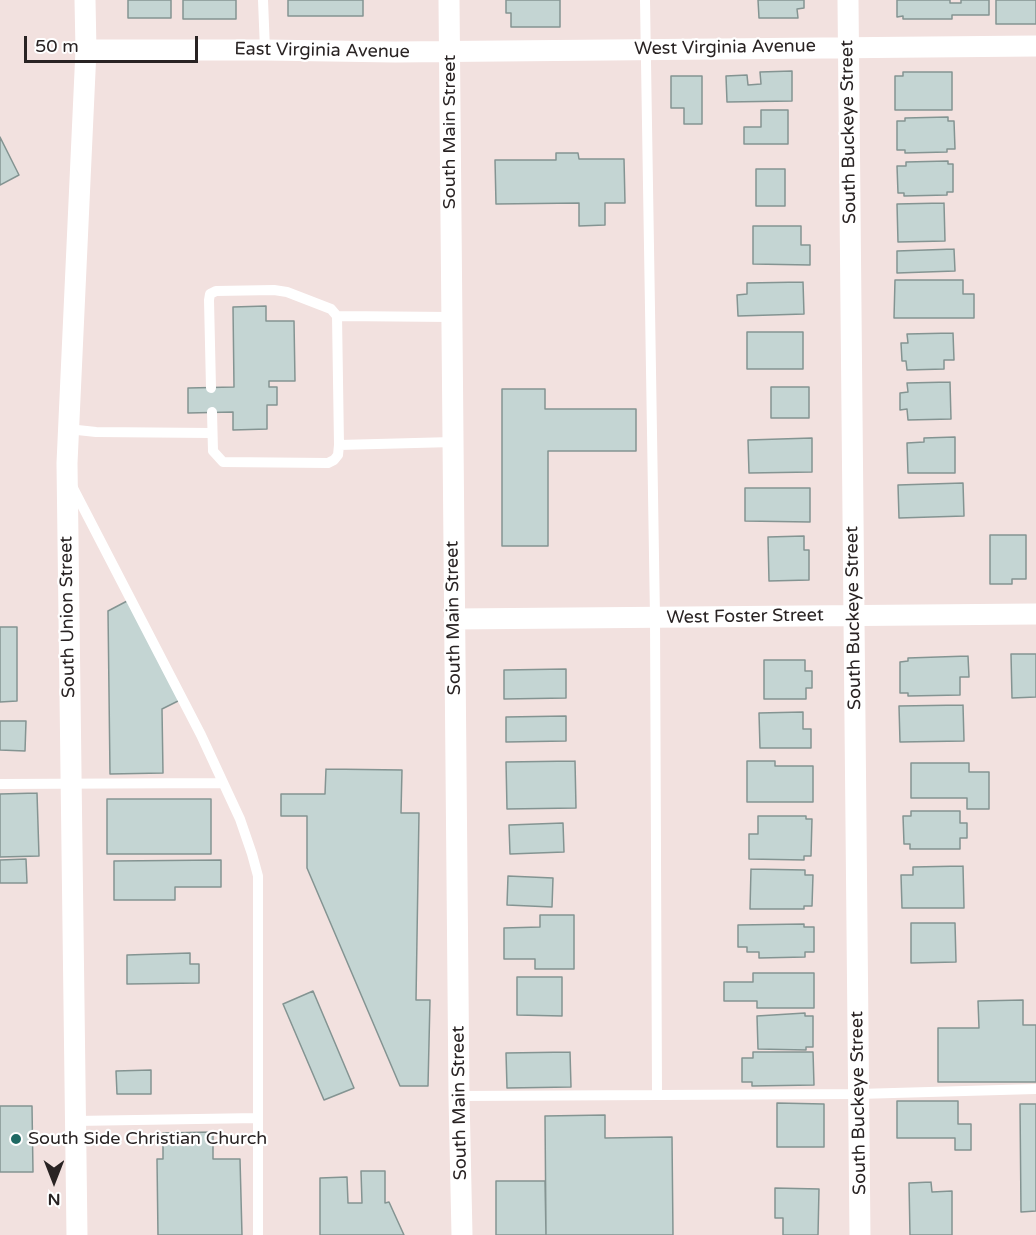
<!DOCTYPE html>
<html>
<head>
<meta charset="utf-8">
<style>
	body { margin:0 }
	#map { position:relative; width:1036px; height:1235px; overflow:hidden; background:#f2e1df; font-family:"Varela Round",sans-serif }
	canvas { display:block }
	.north { position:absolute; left:24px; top:1151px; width:60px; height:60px; -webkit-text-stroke:4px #fff; paint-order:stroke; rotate:180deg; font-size:16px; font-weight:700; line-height:24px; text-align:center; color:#292323 }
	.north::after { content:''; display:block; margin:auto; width:21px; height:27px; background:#292323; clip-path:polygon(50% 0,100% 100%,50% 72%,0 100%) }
	.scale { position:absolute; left:24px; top:36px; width:174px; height:27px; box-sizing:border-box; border:3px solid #292323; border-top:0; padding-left:8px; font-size:18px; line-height:21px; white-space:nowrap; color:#292323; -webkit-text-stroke:4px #fff; paint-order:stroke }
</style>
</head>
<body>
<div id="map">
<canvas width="1036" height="1235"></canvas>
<div class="north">N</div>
<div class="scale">50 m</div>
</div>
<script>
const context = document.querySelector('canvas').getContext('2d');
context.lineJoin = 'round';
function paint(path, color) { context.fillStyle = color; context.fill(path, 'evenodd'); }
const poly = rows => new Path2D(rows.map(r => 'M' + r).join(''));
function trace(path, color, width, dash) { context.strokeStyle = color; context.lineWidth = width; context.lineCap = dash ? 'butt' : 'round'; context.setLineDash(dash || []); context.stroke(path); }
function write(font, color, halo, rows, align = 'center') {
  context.font = font + ' "Varela Round",sans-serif'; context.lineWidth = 4.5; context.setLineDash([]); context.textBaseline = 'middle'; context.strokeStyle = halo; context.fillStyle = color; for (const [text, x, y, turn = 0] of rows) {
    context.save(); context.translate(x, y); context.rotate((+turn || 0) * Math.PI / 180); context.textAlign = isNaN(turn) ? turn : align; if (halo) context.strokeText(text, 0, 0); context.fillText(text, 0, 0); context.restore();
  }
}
const building = poly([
	[128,0,171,0,171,18,128,18,128,0],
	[183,0,236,0,236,19,183,19,183,0],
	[288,0,363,0,363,16,288,16,288,0],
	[506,0,560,0,560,27,511,27,511,13,506,13,506,0],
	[758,0,804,0,804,8,797,9,798,18,759,18,758,0],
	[897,0,950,0,950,3,961,3,961,0,989,0,989,15,952,15,952,19,903,19,903,16,897,17,897,0],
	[996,0,1036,0,1036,24,996,24,996,0],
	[792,71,792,101,727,102,726,76,747,75,748,85,761,84,760,72,792,71],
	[903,72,952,72,952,110,895,110,895,76,903,76,903,72],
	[671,76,702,76,702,124,684,124,684,108,671,108,671,76],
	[761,110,788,110,788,144,744,144,744,127,761,127,761,110],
	[948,117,948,121,954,121,955,149,947,149,947,152,905,153,905,150,897,150,897,121,905,121,905,118,948,117],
	[0,137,19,175,0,185,0,137],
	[556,153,578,153,579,159,624,159,625,203,605,203,605,225,579,226,579,203,496,204,495,160,556,160,556,153],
	[948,161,948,164,953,164,953,192,947,192,947,195,904,196,904,193,898,193,897,166,906,166,906,162,948,161],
	[756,169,785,169,785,206,756,206,756,169],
	[944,203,945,241,898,242,897,204,944,203],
	[753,226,801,226,801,245,810,245,810,265,753,264,753,226],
	[954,249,955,271,897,273,897,251,954,249],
	[895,280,963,280,963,294,974,294,974,318,894,318,895,280],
	[803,282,804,314,738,316,737,295,747,294,747,283,803,282],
	[266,306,266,321,294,321,295,381,269,381,269,387,277,387,277,405,267,405,267,429,233,430,233,412,188,413,188,388,234,387,233,307,266,306],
	[747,332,803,332,803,369,747,369,747,332],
	[953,333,954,360,944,360,944,369,907,370,906,361,902,361,901,343,908,343,907,334,953,333],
	[950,382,951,419,908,420,907,409,900,410,900,393,908,392,907,383,950,382],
	[771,387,809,387,809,418,771,418,771,387],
	[502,389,545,389,545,409,636,409,636,451,548,451,548,546,502,546,502,389],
	[955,437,955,473,908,473,907,443,924,442,924,438,955,437],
	[812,438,812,472,749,473,748,440,812,438],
	[963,483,964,516,899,518,898,485,963,483],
	[745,488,810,488,810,522,745,521,745,488],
	[990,535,1026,535,1026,579,1012,579,1012,584,990,584,990,535],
	[804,536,804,550,809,550,809,580,769,581,768,537,804,536],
	[129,600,180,700,162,709,163,773,110,774,108,611,129,600],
	[0,627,17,627,17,701,0,702,0,627],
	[1011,654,1036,654,1036,697,1012,698,1011,654],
	[968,656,969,677,960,677,960,695,908,696,908,693,900,693,900,662,908,661,908,658,968,656],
	[764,660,805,660,805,671,812,671,812,688,806,688,806,699,764,699,764,660],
	[566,669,566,698,504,699,504,670,566,669],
	[963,705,964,741,900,742,899,706,963,705],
	[803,712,803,729,811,729,811,748,760,748,759,713,803,712],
	[566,716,566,741,506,742,506,717,566,716],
	[0,721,26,721,25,751,0,750,0,721],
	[575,761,576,808,507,809,506,762,575,761],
	[747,761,775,761,775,766,813,766,813,802,747,802,747,761],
	[911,763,969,763,969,772,989,772,989,809,967,809,967,798,911,798,911,763],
	[326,769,402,770,401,813,419,813,416,1000,430,1000,428,1086,400,1086,307,868,307,816,281,816,281,794,325,794,326,769],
	[37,793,39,856,0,857,0,794,37,793],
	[107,799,211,799,211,854,107,854,107,799],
	[911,811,960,811,960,823,967,823,967,838,960,838,960,849,910,849,910,844,904,844,903,816,911,816,911,811],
	[758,816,806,816,806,819,812,819,811,856,804,856,804,860,749,859,749,834,758,834,758,816],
	[563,823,564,852,510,854,509,825,563,823],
	[26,859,27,883,0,883,0,860,26,859],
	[221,860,221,887,175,887,175,900,114,900,114,861,221,860],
	[963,866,964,908,902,908,901,875,913,875,913,867,963,866],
	[751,869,805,870,805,875,813,875,812,906,804,906,804,909,750,909,751,869],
	[508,876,553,878,552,907,507,905,508,876],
	[540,915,574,915,574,969,535,969,535,959,504,959,504,928,540,927,540,915],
	[911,923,955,923,956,962,911,963,911,923],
	[804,924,804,927,814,927,814,952,805,952,805,957,759,958,759,952,747,952,747,947,738,947,738,925,804,924],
	[190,953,190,964,199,964,199,983,127,984,127,955,190,953],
	[753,973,814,973,814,1008,757,1008,757,1001,724,1001,724,982,753,982,753,973],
	[517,977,562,977,562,1016,517,1015,517,977],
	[313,991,354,1088,324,1100,283,1004,313,991],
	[1023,1000,1023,1025,1036,1025,1036,1082,938,1082,938,1028,979,1028,978,1001,1023,1000],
	[805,1013,805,1016,813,1016,813,1047,806,1047,806,1050,758,1049,757,1016,805,1013],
	[570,1052,571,1087,507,1088,506,1053,570,1052],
	[753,1052,813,1052,814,1085,752,1086,752,1082,742,1082,742,1058,753,1058,753,1052],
	[151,1070,151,1094,117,1094,116,1071,151,1070],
	[897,1101,958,1101,958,1124,971,1124,971,1150,955,1150,955,1138,897,1138,897,1101],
	[777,1103,824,1104,824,1147,777,1147,777,1103],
	[1020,1104,1036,1104,1036,1211,1021,1212,1020,1104],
	[0,1106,32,1106,33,1172,0,1172,0,1106],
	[605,1115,605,1138,672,1137,673,1235,546,1235,545,1116,605,1115],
	[213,1132,213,1159,240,1159,242,1235,158,1235,157,1159,163,1159,163,1133,213,1132],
	[361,1171,385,1171,385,1203,389,1202,404,1235,320,1235,320,1178,347,1177,348,1203,362,1203,361,1171],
	[496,1181,545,1181,546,1235,496,1235,496,1181],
	[931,1182,932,1192,952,1191,952,1235,910,1235,909,1183,931,1182],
	[775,1188,819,1189,818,1235,783,1235,783,1218,775,1218,775,1188]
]);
paint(building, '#c4d5d3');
trace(building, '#849492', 1.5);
trace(poly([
	[263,0,265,50],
	[645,0,655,617,657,1094],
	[337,316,451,317],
	[211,388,209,300,210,294,216,291,274,290,287,292,331,309,337,316,339,445],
	[212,412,213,451,223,462,328,463,334,460,338,455,339,445,453,442],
	[68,429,96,432,211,433],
	[72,486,201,735,240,819,252,854,258,876,258,1235],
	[0,784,223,783],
	[459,1096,858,1094,1036,1089],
	[75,1121,258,1118]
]), '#fff', 10);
trace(poly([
	[449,0,459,1096,462,1235],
	[848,0,860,1235],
	[86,50,265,50,395,52,1036,46],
	[454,619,1036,614],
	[77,1235,67,463,86,50,85,0]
]), '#fff', 21);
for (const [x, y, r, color] of [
	[16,1139,6,"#1e6963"]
]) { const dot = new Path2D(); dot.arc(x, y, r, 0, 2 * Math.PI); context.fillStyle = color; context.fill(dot); trace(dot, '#fff', 2); }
write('18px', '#292323', '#fff', [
	["West Virginia Avenue",725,48,-1],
	["East Virginia Avenue",322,51,1],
	["South Main Street",450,132,-90],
	["South Buckeye Street",849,132,-91],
	["South Union Street",68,617,-91],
	["West Foster Street",745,617,-1],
	["South Main Street",454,618,-91],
	["South Buckeye Street",854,618,-91],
	["South Main Street",460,1103,-91],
	["South Buckeye Street",859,1103,-91]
]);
write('18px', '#292323', '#fff', [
	["South Side Christian Church",28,1139]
], 'left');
</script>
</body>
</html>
